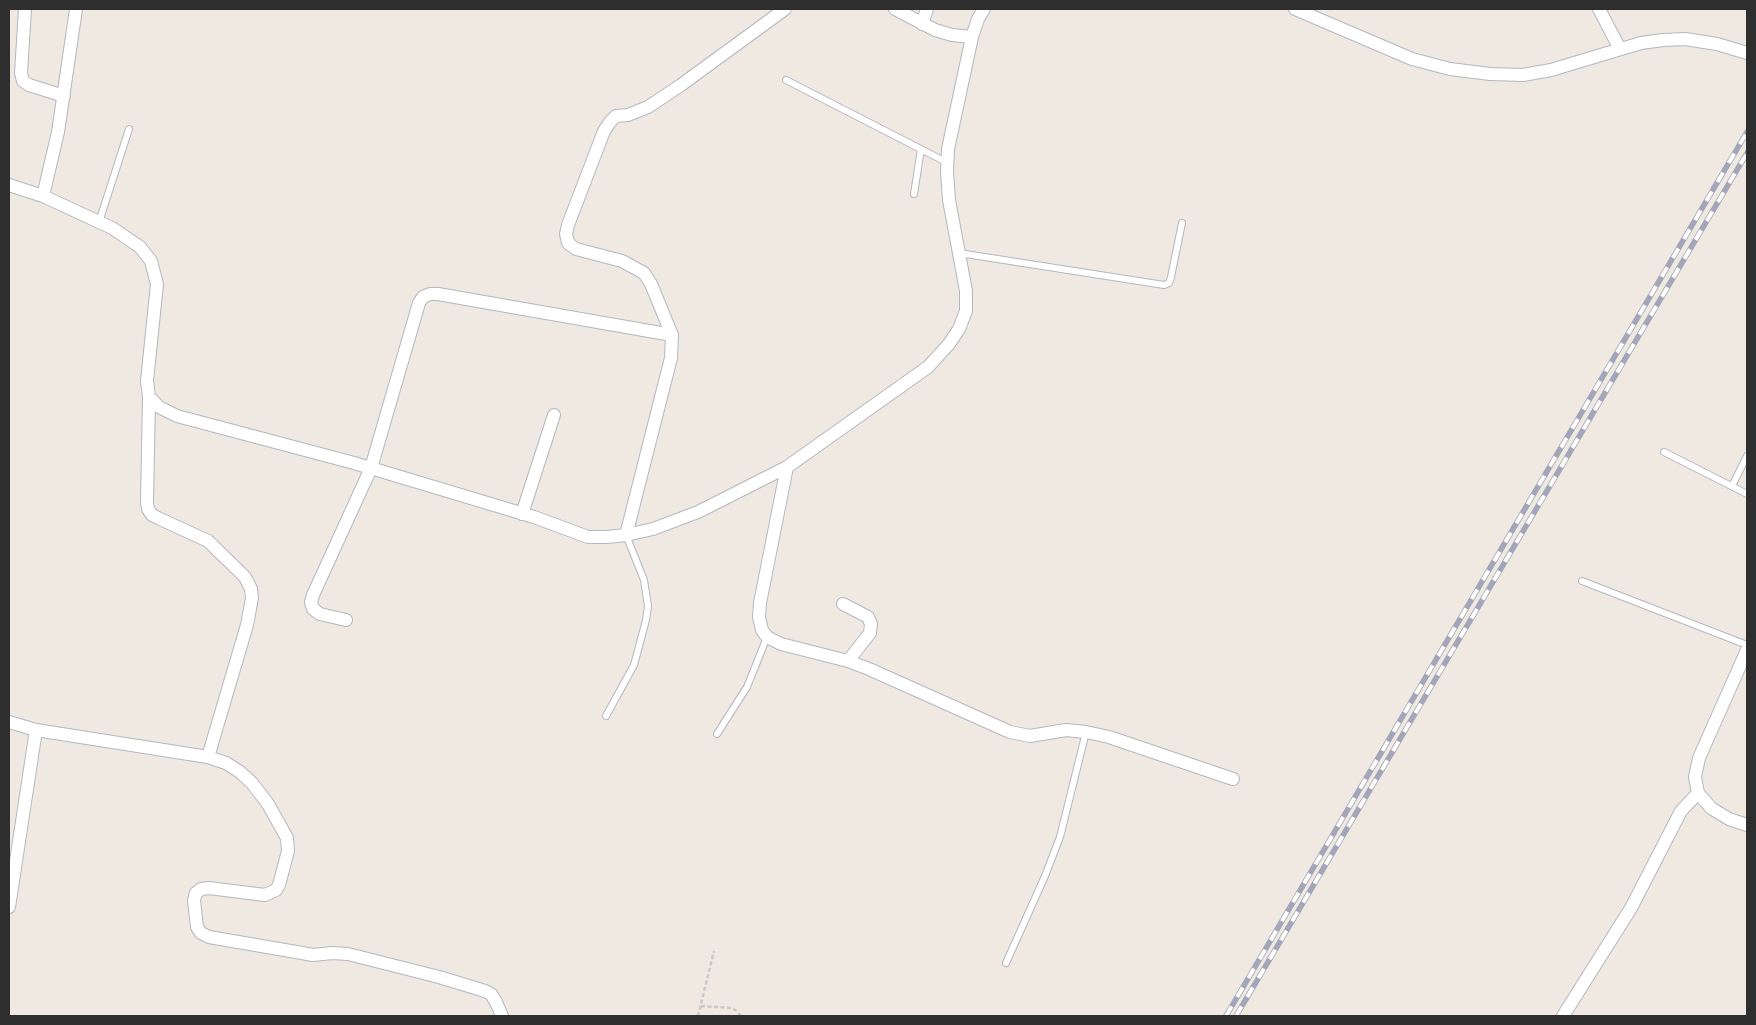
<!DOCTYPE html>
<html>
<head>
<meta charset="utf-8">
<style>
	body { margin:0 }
	#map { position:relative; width:1756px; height:1025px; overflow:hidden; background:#efe9e1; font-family:Arial,sans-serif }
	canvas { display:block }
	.frame { position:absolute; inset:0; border:10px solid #2e2e2e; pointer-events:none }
</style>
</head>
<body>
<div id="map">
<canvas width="1756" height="1025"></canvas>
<div class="frame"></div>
</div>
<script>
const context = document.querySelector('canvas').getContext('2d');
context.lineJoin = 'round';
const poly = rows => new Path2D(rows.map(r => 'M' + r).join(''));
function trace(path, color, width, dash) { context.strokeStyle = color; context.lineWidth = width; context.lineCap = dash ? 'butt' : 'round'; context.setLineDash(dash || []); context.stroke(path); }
const lane = poly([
	[786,80,948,163],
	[914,194,921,149],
	[99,222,129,129],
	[959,253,1164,285,1169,283,1171,277,1182,223],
	[1664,452,1747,494],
	[1732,486,1747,456],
	[1582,581,1747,645],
	[606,716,634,665,646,620,648,606,644,580,626,535],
	[717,734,747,687,767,637],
	[1006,963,1045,876,1060,837,1086,732]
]);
const street = poly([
	[25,9,21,73,23,81,29,85,64,96],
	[895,9,935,30,952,35,972,37],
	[1295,9,1412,59,1450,69,1490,74,1523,75,1551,70,1641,43,1663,40,1685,39,1717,44,1747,53],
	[1599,9,1620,49],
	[922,24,927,9],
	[9,185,43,196,112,228,140,247,151,261,157,284,147,381,149,397,159,407,177,416,354,463,534,517,588,537,607,537,626,535,653,529,698,512,787,467,928,367,949,344,959,329,966,311,966,291,949,200,947,172,948,149,972,37,978,19,984,9],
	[43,196,58,132,76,9],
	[149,397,147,502,148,509,152,515,158,518,208,541,245,577,251,589,252,598,247,625,208,757],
	[787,467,760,603,759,617,762,630,767,637,781,644,848,661,869,669,1010,732,1030,736,1066,730,1086,732,1109,737,1233,779],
	[522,514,554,415],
	[626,535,671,358,672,335,651,284,644,273,622,261,576,249,568,243,566,234,568,225,604,131,610,122,616,116,628,115,648,107,681,85,785,9],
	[843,604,868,617,871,624,870,633,848,661],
	[346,620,320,614,313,609,311,602,313,595,371,468,419,303,423,297,430,294,438,294,672,335],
	[1747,650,1699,758,1695,777,1698,793,1711,808,1729,819,1747,825],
	[9,722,36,730,208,757,226,763,240,772,252,783,268,804,287,838,288,851,279,885,276,890,265,895,209,888,201,889,196,893,194,900,197,927,201,933,209,937,302,953,313,955,332,953,348,954,439,977,485,991,491,994,496,1002,502,1016],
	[9,907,36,730],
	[1563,1016,1631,908,1681,811,1698,793]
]);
trace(lane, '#b4b7c1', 8);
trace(street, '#b4b7c1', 14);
trace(poly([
	[701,1006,731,1008,737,1011,741,1016],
	[698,1016,714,951]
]), '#c9c9c9', 2.5, [4, 2.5]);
trace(lane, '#fff', 6);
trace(street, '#fff', 12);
const rail = poly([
	[1226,1016,1747,132],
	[1236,1016,1747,153]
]);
trace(rail, '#a3a6b8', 5.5);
trace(rail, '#fff', 4, [11]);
</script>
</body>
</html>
